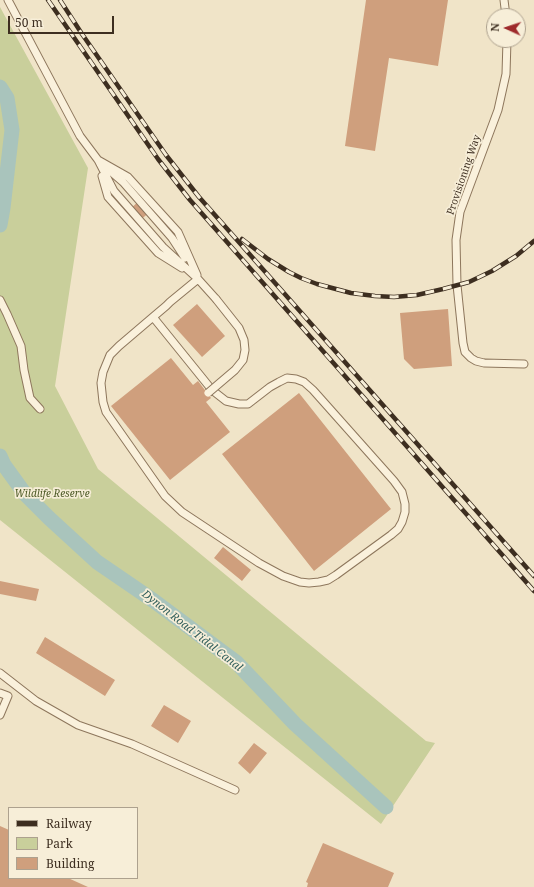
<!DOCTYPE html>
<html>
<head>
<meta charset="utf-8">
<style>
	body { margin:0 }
	#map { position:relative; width:534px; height:887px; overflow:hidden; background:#f0e4c8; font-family:"Noto Serif",serif }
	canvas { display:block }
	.legend { position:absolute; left:8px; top:807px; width:130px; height:72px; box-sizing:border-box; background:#f7eed8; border:1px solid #ada18e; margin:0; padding:5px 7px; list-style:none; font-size:12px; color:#3d2e20 }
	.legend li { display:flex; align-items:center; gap:8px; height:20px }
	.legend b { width:20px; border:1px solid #ada18e }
	.north { position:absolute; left:486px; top:8px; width:40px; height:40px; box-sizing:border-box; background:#f7eed8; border:1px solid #ada18e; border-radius:50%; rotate:273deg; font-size:11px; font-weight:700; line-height:16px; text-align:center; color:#3d2e20 }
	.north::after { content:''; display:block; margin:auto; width:14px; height:18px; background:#9e2a2b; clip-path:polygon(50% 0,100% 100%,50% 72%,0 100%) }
	.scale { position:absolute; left:8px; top:16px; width:106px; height:18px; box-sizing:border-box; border:2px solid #3d2e20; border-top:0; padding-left:5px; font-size:12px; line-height:14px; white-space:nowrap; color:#3d2e20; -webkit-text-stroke:3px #f7eed8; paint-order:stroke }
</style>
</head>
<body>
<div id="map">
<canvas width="534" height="887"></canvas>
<ul class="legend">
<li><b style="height:5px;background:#3d2e20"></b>Railway</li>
<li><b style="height:11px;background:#c9cf9b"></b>Park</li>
<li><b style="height:11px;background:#cf9f7d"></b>Building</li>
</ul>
<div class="north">N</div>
<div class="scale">50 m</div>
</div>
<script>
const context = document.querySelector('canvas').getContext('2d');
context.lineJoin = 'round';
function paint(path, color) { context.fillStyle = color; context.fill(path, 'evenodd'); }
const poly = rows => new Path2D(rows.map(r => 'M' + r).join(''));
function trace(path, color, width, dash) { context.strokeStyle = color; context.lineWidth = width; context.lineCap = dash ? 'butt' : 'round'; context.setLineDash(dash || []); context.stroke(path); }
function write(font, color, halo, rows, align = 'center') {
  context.font = font + ' "Noto Serif",serif'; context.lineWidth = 3.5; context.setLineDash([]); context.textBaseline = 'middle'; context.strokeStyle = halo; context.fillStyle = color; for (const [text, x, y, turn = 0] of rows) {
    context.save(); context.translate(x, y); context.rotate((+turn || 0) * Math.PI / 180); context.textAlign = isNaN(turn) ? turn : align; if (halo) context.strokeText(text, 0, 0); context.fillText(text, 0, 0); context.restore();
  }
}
paint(poly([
	[0,7,88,168,55,386,98,469,426,741,435,743,381,824,0,520]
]), '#c9cf9b');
trace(poly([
	[0,87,7,98,12,130,3,208,0,225],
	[0,456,4,465,25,494,49,518,97,562,154,601,236,662,295,724,386,807]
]), '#a9c4bc', 15);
paint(poly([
	[366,0,448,0,438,66,389,58,375,151,345,146],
	[141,199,151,211,138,222,127,212],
	[197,304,225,336,202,357,173,325],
	[448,309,452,366,414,369,404,359,400,313],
	[171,358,193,385,198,381,211,398,206,402,230,432,170,480,111,406],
	[299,393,391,509,314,571,222,454],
	[223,547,251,570,242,581,214,558],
	[0,581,39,589,36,601,0,594],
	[45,637,115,680,105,696,36,653],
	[164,705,191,721,178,743,151,726],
	[254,743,267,753,250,774,238,763],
	[0,826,9,830,9,878,68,878,88,887,0,887],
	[323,843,394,873,388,887,307,887,308,883,306,882]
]), '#cf9f7d');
const lane = poly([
	[8,0,80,136,98,160,114,191,163,247,198,279,216,299],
	[504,0,506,16],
	[507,40,506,74,498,110,460,212,456,240,457,285,463,343,465,352,471,358,476,361,484,363,524,364],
	[98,160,128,177,178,232,197,275],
	[108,169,123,182,172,238,185,258],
	[102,176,108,197,158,253,182,268],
	[0,300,7,314,21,346,24,370,30,398,40,409],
	[153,317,212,390,226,401,239,404,248,404,270,387,279,382,287,378,296,379,304,382,313,390,394,481,402,492,405,504,405,512,402,522,398,529,391,535,336,575,328,580,319,582,309,583,300,582,283,576,259,563,182,512,165,496,106,412,103,402,101,383,103,372,110,355,119,346,153,317,166,306,170,302,198,279],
	[0,673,36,701,78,725,132,744,235,790],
	[0,693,8,696,0,715]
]);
trace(lane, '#8d765c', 9);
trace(lane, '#faf1dc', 7);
const rail = poly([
	[48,0,158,159,190,200,534,591],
	[60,0,82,34,166,155,199,197,534,576],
	[242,239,268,259,289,272,301,278,317,284,351,293,375,296,394,297,417,295,443,289,469,282,492,271,516,256,534,241]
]);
trace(rail, '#3d2e20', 4.5);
trace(rail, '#f7eed8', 3, [9]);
const laneBridge = poly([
	[208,393,235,370,243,360,245,350,244,340,239,328,216,299]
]);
trace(laneBridge, '#8d765c', 9, []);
trace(laneBridge, '#faf1dc', 7);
write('10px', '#3d2e20', '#f7eed8', [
	["Provisioning Way",464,175,-71]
]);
write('italic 10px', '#4d5a26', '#f7eed8', [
	["Wildlife Reserve",52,494]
]);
write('italic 11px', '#2f5d5a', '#f7eed8', [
	["Dynon Road Tidal Canal",192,631,38]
]);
</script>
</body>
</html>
